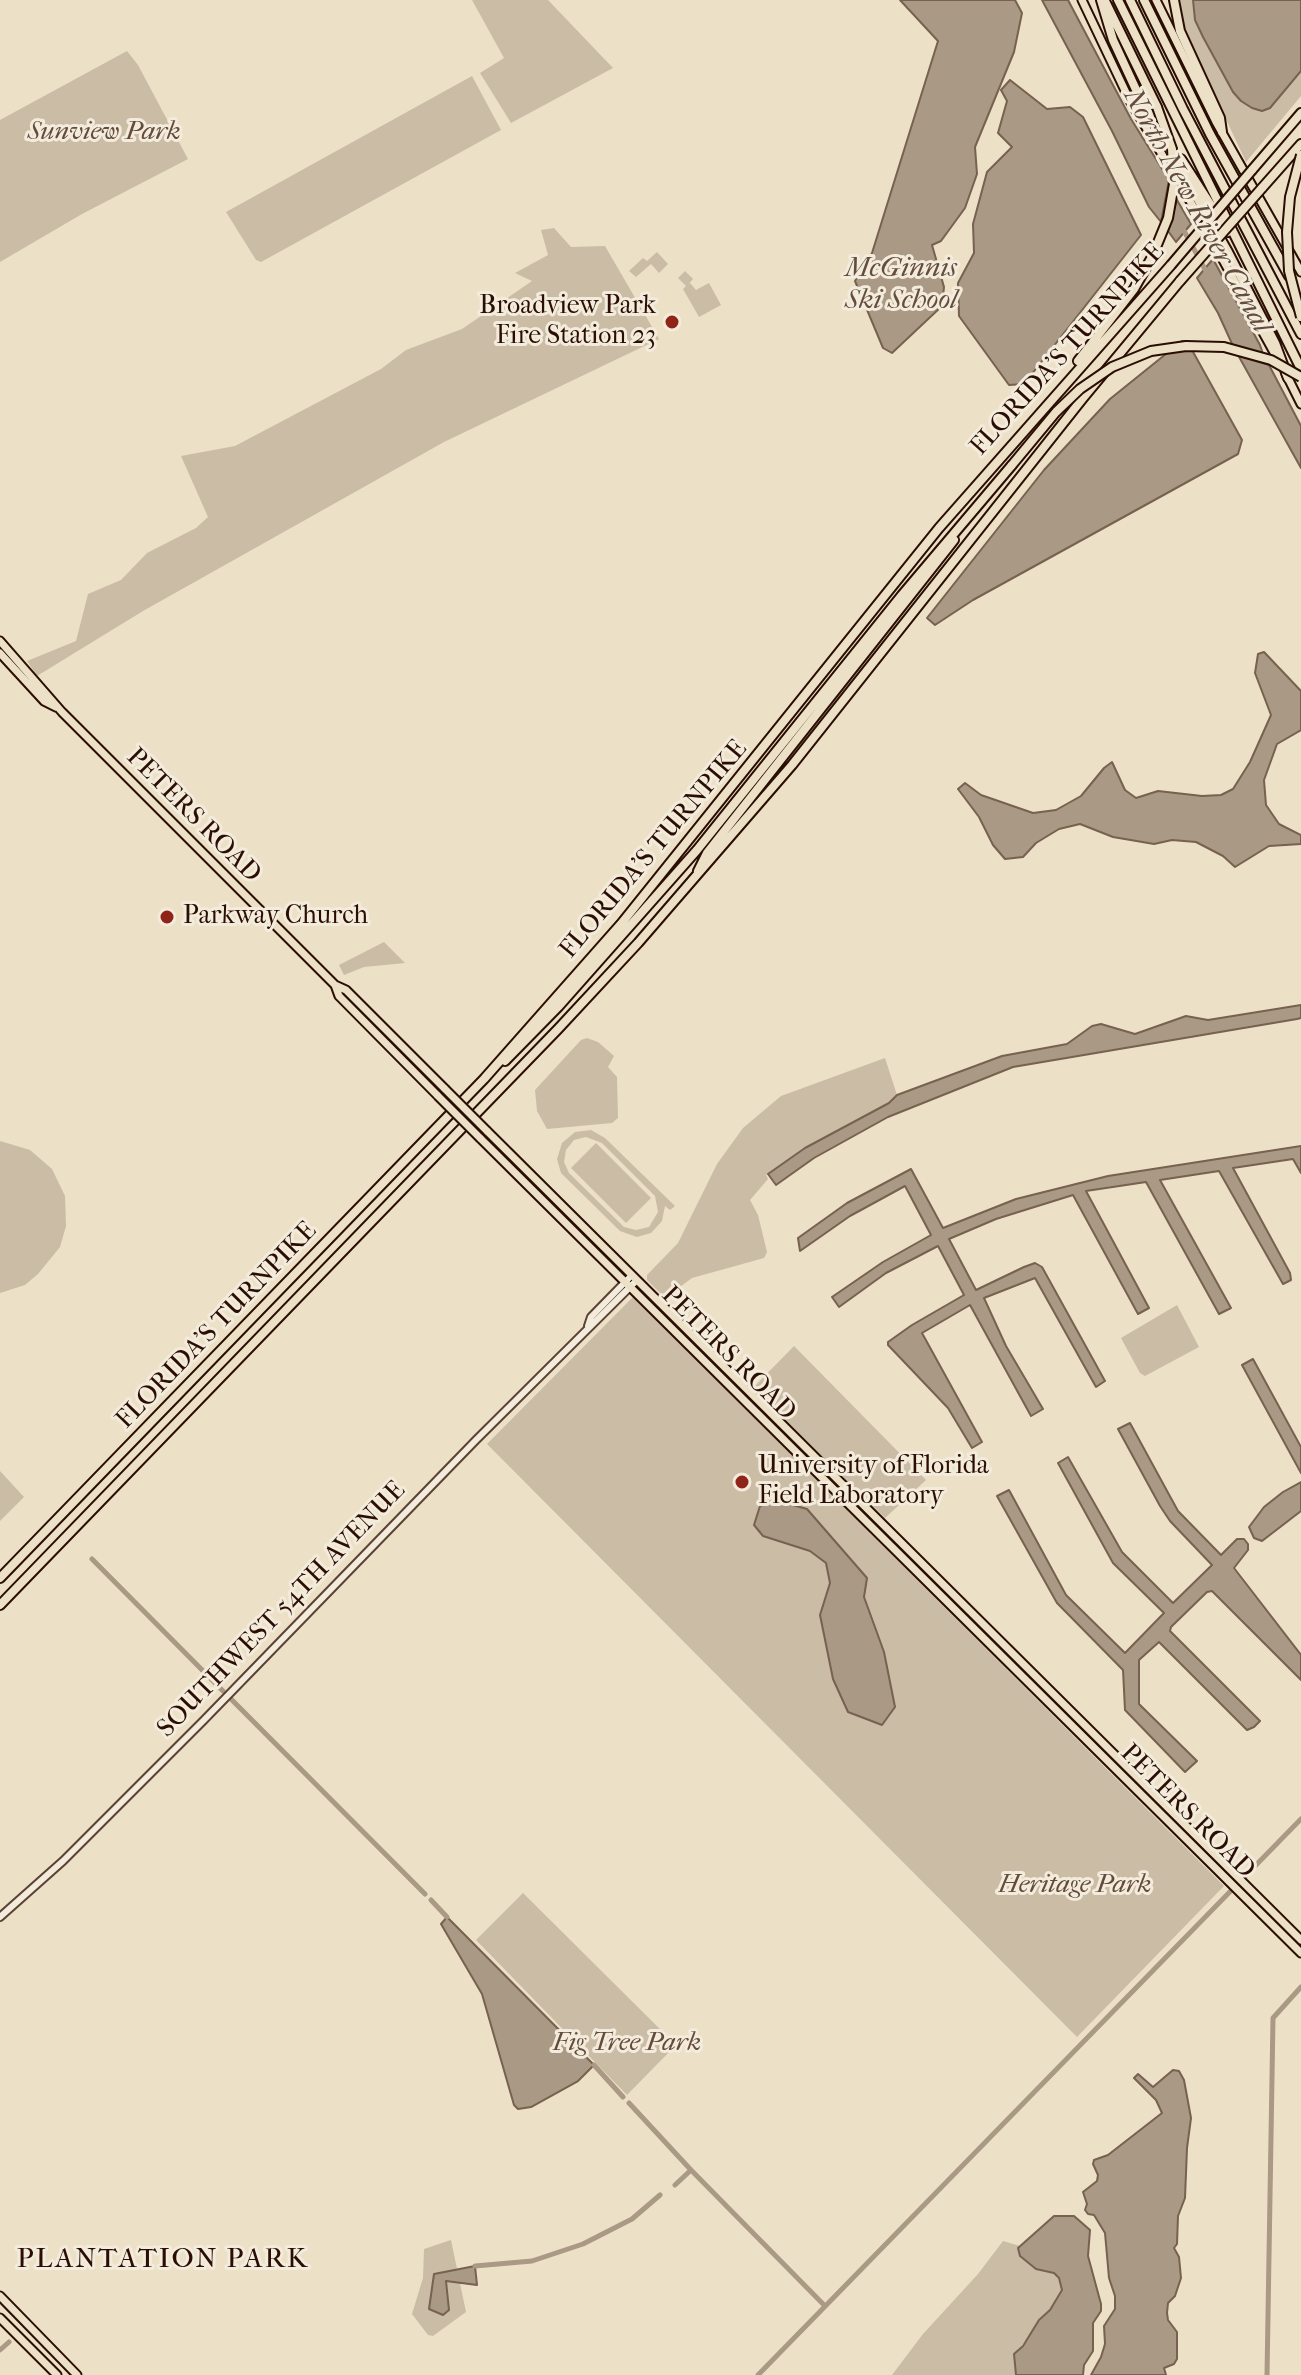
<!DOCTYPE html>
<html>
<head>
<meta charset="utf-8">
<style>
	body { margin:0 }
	canvas { display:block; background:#ece0c7 }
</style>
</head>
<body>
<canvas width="1301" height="2375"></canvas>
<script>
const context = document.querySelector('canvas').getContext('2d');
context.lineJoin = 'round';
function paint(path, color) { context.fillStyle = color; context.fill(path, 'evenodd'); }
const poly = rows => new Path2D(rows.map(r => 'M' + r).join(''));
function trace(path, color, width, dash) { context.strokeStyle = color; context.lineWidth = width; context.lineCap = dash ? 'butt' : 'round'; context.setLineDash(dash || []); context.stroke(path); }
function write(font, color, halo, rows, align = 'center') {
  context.font = font + ' "IM FELL French Canon",serif'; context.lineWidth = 6; context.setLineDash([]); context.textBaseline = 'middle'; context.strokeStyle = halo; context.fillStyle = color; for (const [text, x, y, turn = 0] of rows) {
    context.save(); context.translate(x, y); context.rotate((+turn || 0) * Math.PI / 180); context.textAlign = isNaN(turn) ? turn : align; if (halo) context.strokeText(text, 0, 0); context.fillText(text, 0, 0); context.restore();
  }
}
paint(poly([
	[472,0,548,0,613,68,511,123,480,73,504,58],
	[1179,0,1193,0,1195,20,1203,37,1233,92,1241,101,1252,108,1262,111,1270,108,1301,71,1301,96,1246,162,1187,36],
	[127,51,138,65,188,159,82,214,0,262,0,120],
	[472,76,501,130,261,262,256,260,226,212],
	[554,228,571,247,605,246,659,339,444,442,143,611,37,676,27,661,76,641,88,594,121,580,147,553,196,528,208,517,181,456,235,446,381,369,406,350,462,329,532,281,515,273,548,255,541,230],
	[657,252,668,264,659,273,651,264,636,277,629,271,643,258,647,261],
	[685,271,693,279,688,285,690,283,696,290,709,283,721,305,699,317,683,289,686,286,678,278],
	[384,942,405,963,364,967,344,975,339,965],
	[587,1038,598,1042,614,1056,608,1067,617,1077,618,1118,612,1123,547,1129,537,1111,535,1090,581,1040],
	[885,1058,897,1095,889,1103,805,1148,766,1175,768,1179,750,1200,758,1215,767,1252,764,1258,692,1278,665,1298,647,1280,647,1275,678,1243,717,1164,743,1128,781,1096],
	[591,1130,605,1138,675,1206,670,1210,665,1206,662,1221,651,1233,637,1237,620,1231,561,1173,557,1159,562,1143,575,1132],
	[586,1137,602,1143,655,1196,658,1212,649,1227,636,1230,624,1227,569,1173,564,1162,566,1150,574,1140],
	[0,1141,30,1150,52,1169,65,1196,66,1226,60,1247,38,1274,25,1285,0,1293],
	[596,1143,651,1198,626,1223,571,1168],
	[633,1297,1224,1886,1077,2037,487,1444],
	[1177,1305,1199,1347,1145,1376,1140,1373,1121,1338],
	[794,1346,926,1480,885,1518,753,1388],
	[0,1471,24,1497,0,1521],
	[523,1893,676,2045,627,2095,476,1940],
	[451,2240,466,2312,433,2336,428,2335,412,2314,423,2278,424,2249],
	[1003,2241,1020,2246,1018,2248,1030,2264,1036,2269,1054,2273,1062,2284,1061,2296,1018,2350,1016,2375,892,2375,923,2334,978,2274]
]), '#cbbca6');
const water = poly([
	[900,0,1015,0,1022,13,1014,52,975,147,977,174,965,208,941,241,932,245,944,287,942,306,892,353,883,348,855,281,872,253,938,41,900,0],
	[1042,0,1068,0,1131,119,1169,180,1161,222,1149,207,1112,131,1042,0],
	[1193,0,1301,0,1301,71,1270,108,1262,111,1252,108,1241,101,1233,92,1203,37,1195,20,1193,0],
	[1010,80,1047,109,1070,107,1083,117,1141,235,1024,384,1009,385,959,316,958,283,974,253,973,224,987,172,1012,147,998,133,1007,101,1001,90,1010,80],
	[1177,200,1191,224,1176,242,1168,231,1177,200],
	[1213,259,1260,345,1263,354,1233,346,1218,313,1197,278,1213,259],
	[1182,341,1187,341,1242,440,1238,454,973,600,935,625,927,618,1044,470,1110,399,1182,341],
	[1238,355,1269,365,1301,426,1301,468,1238,355],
	[1264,652,1301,691,1301,730,1277,744,1264,780,1266,805,1279,824,1301,835,1301,844,1269,846,1235,867,1223,856,1196,842,1172,840,1154,844,1113,837,1080,824,1059,829,1036,843,1023,857,1005,859,993,845,979,817,958,789,965,783,981,795,1033,813,1056,810,1081,796,1104,768,1112,762,1125,790,1136,798,1158,791,1202,796,1221,795,1233,789,1250,762,1271,715,1255,673,1258,654,1264,652],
	[1301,1005,1301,1018,1297,1019,1013,1067,888,1117,814,1158,776,1185,768,1174,805,1148,889,1103,897,1095,1002,1056,1067,1044,1092,1026,1101,1024,1135,1034,1186,1016,1208,1020,1301,1005],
	[1301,1146,1301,1173,1293,1159,1233,1168,1290,1273,1291,1280,1283,1284,1219,1171,1160,1180,1231,1308,1219,1314,1146,1182,1086,1191,1149,1308,1138,1314,1073,1195,996,1219,949,1239,976,1290,1024,1267,1035,1263,1042,1267,1105,1381,1096,1387,1035,1278,984,1298,1006,1346,1043,1409,1031,1416,970,1305,922,1333,982,1442,972,1448,948,1408,888,1345,888,1342,912,1325,964,1295,938,1246,886,1273,839,1307,832,1297,883,1262,931,1235,905,1186,850,1216,800,1251,798,1238,847,1203,911,1169,943,1228,1016,1199,1108,1176,1301,1146],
	[1253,1359,1301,1447,1301,1473,1242,1365,1253,1359],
	[1130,1423,1178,1511,1221,1555,1237,1539,1244,1539,1248,1544,1248,1550,1234,1568,1301,1655,1301,1680,1212,1591,1207,1592,1171,1627,1170,1631,1260,1721,1254,1727,1247,1730,1159,1642,1139,1660,1139,1704,1197,1761,1185,1772,1125,1710,1123,1670,1057,1603,997,1496,1009,1490,1066,1595,1125,1653,1164,1613,1113,1563,1058,1463,1068,1457,1122,1552,1173,1603,1212,1565,1170,1521,1160,1506,1118,1429,1130,1423],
	[1301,1482,1301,1511,1262,1541,1254,1538,1249,1527,1264,1507,1283,1492,1301,1482],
	[775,1500,807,1509,867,1578,864,1597,884,1652,895,1707,882,1725,848,1712,833,1679,820,1615,830,1583,826,1563,810,1551,763,1536,754,1525,760,1506,775,1500],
	[447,1917,594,2065,578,2081,531,2107,518,2109,514,2105,482,1994,441,1924,447,1917],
	[1173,2070,1179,2071,1184,2080,1191,2118,1187,2148,1185,2198,1178,2216,1177,2244,1174,2248,1179,2257,1181,2278,1175,2296,1168,2303,1167,2313,1168,2320,1177,2332,1177,2359,1174,2364,1164,2368,1166,2375,1091,2375,1101,2357,1105,2344,1104,2326,1115,2309,1115,2296,1109,2278,1105,2233,1094,2215,1088,2214,1085,2210,1087,2204,1083,2192,1097,2181,1098,2175,1093,2164,1094,2160,1108,2155,1162,2113,1156,2100,1134,2078,1138,2074,1153,2087,1173,2070],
	[1054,2216,1074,2216,1090,2230,1088,2256,1101,2304,1101,2311,1093,2323,1093,2351,1084,2365,1083,2375,1016,2375,1014,2354,1023,2346,1039,2320,1050,2310,1062,2290,1059,2278,1054,2273,1036,2269,1020,2256,1018,2248,1054,2216],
	[475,2266,477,2285,446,2281,449,2310,443,2315,429,2309,434,2274,475,2266]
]);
paint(water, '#aa9984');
trace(water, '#776150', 2);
trace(poly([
	[1183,229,1207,273],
	[92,1559,223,1691],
	[231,1699,425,1894],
	[431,1900,447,1917],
	[594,2065,623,2097],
	[629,2103,691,2170,825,2306],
	[675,2185,691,2170],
	[475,2266,532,2261,583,2244,632,2219,660,2195],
	[0,2350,9,2342],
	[758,2375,1301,1819],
	[1267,2375,1273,2018,1301,1987]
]), '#aa9984', 5);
const minor = poly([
	[588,1326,591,1317,632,1275],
	[0,1917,63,1861,204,1720,476,1440,637,1280]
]);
const major = poly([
	[1082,0,1130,101,1196,211,1276,356],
	[1156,0,1216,122,1301,272],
	[1286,374,1301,404],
	[0,641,62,712,335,985,339,996,438,1096],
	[0,653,44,701,56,707],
	[335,985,346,990,445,1089],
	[487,1131,1301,1940],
	[480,1138,1301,1953],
	[0,2296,77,2375],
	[0,2318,57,2375]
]);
const highway = poly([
	[1101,0,1113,40,1138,94,1228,252,1275,343,1288,378],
	[1118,0,1301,369],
	[1130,0,1183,109,1301,334],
	[1144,0,1210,134,1289,276],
	[1174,0,1180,31,1220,118,1222,132],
	[1105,1,1157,107],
	[1181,159,1228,232],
	[1252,170,1301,113],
	[1262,188,1301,144],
	[1078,361,1134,289,1152,257],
	[698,871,707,853,954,540],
	[505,1061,558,1007,697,850,902,595,1012,465],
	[0,1578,484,1079,621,924,939,528,1171,265],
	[0,1605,558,1029,638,943,792,765,1083,398,1180,281]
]);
trace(minor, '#5b4234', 10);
trace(major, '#2b0e03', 11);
trace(highway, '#2b0e03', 12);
trace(minor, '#f3ebdb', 6);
trace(major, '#ece0c7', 7);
trace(highway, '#ece0c7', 8);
const majorBridge = poly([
	[445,1089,487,1131],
	[438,1096,480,1138]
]);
const highwayBridge = poly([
	[1301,155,1290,197,1287,232,1289,271,1301,317],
	[1152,257,1168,218,1174,184,1172,149,1157,107],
	[1171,265,1252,170],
	[1180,281,1262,188],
	[1012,465,1056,412,1080,389,1112,367,1151,351,1186,346,1224,347,1271,360,1301,377]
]);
trace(majorBridge, '#2b0e03', 11, []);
trace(highwayBridge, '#2b0e03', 12, []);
trace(majorBridge, '#ece0c7', 7);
trace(highwayBridge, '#ece0c7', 8);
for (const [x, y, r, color] of [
	[672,322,8,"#8f2418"],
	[167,917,8,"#8f2418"],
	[742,1482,8,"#8f2418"]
]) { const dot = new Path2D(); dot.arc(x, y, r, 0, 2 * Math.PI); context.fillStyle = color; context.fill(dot); trace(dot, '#f3ebdb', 3); }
write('italic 26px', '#634b3c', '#f3ebdb', [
	["Sunview Park",104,133],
	["Heritage Park",1075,1886],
	["Fig Tree Park",627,2044]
]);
write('26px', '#2b0e03', '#f3ebdb', [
	["Broadview Park",656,307,"right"],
	["Fire Station 23",656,337,"right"],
	["Parkway Church",183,917],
	["University of Florida",758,1467],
	["Field Laboratory",758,1497]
], 'left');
write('26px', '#2b0e03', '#f3ebdb', [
	["FLORIDA'S TURNPIKE",1068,350,-48],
	["PETERS ROAD",193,816,45],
	["FLORIDA'S TURNPIKE",654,850,-50],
	["FLORIDA'S TURNPIKE",217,1326,-46],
	["PETERS ROAD",728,1354,45],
	["SOUTHWEST 54TH AVENUE",282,1610,-46],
	["PETERS ROAD",1187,1812,45]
]);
write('italic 28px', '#644d3d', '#f3ebdb', [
	["North New River Canal",1196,211,61],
	["McGinnis",901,269],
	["Ski School",901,301]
]);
context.letterSpacing = '2px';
write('28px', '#2b0e03', '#f3ebdb', [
	["PLANTATION PARK",163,2260]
]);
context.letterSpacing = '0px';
</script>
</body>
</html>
